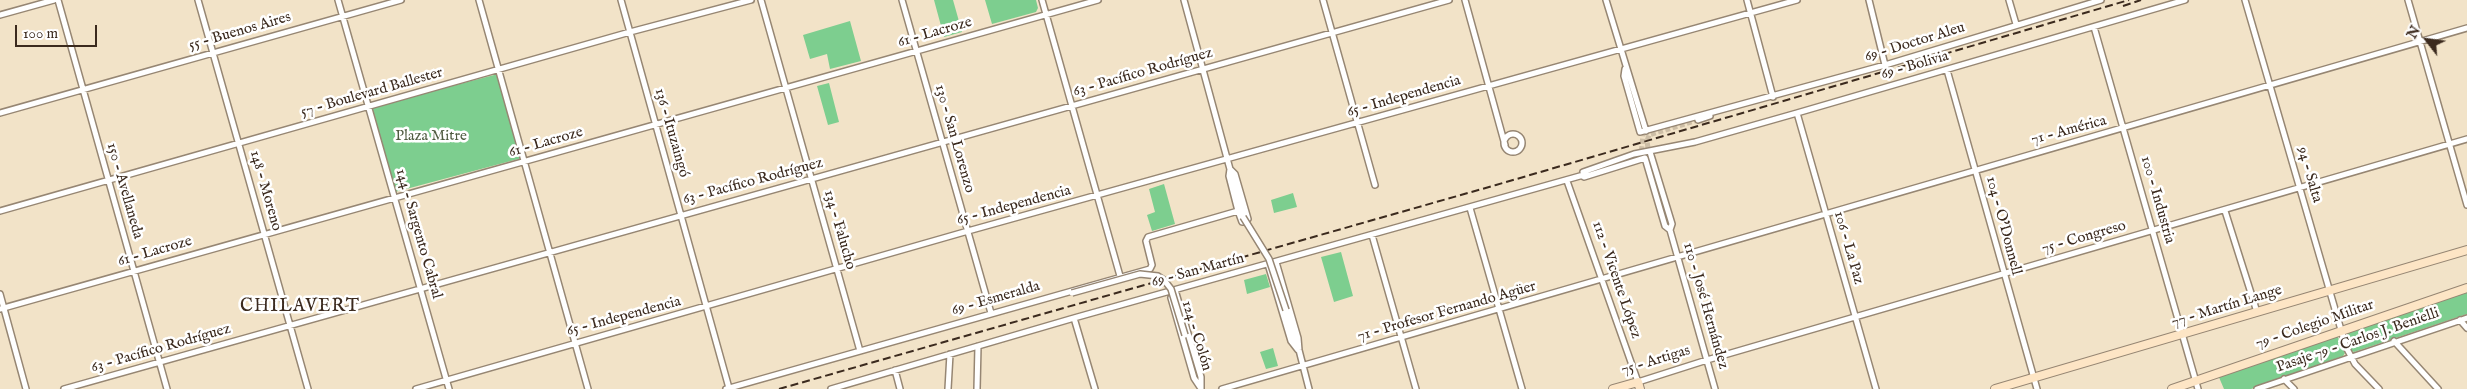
<!DOCTYPE html>
<html>
<head>
<meta charset="utf-8">
<style>
	body { margin:0 }
	#map { position:relative; width:2467px; height:389px; overflow:hidden; background:#f2e3c8; font-family:"IM FELL English",serif }
	canvas { display:block }
	.north { position:absolute; left:2402px; top:15px; width:50px; height:50px; -webkit-text-stroke:4px #fff; paint-order:stroke; rotate:300deg; font-size:14px; font-weight:700; line-height:20px; text-align:center; color:#3b2a1e }
	.north::after { content:''; display:block; margin:auto; width:18px; height:22px; background:#3b2a1e; clip-path:polygon(50% 0,100% 100%,50% 72%,0 100%) }
	.scale { position:absolute; left:15px; top:25px; width:82px; height:22px; box-sizing:border-box; border:2px solid #3b2a1e; border-top:0; padding-left:6px; font-size:15px; line-height:18px; white-space:nowrap; color:#3b2a1e; -webkit-text-stroke:4px #fff; paint-order:stroke }
</style>
</head>
<body>
<div id="map">
<canvas width="2467" height="389"></canvas>
<div class="north">N</div>
<div class="scale">100 m</div>
</div>
<script>
const context = document.querySelector('canvas').getContext('2d');
context.lineJoin = 'round';
function paint(path, color) { context.fillStyle = color; context.fill(path, 'evenodd'); }
const poly = rows => new Path2D(rows.map(r => 'M' + r).join(''));
function trace(path, color, width, dash) { context.strokeStyle = color; context.lineWidth = width; context.lineCap = dash ? 'butt' : 'round'; context.setLineDash(dash || []); context.stroke(path); }
function write(font, color, halo, rows, align = 'center') {
  context.font = font + ' "IM FELL English",serif'; context.lineWidth = 5; context.setLineDash([]); context.textBaseline = 'middle'; context.strokeStyle = halo; context.fillStyle = color; for (const [text, x, y, turn = 0] of rows) {
    context.save(); context.translate(x, y); context.rotate((+turn || 0) * Math.PI / 180); context.textAlign = isNaN(turn) ? turn : align; if (halo) context.strokeText(text, 0, 0); context.fillText(text, 0, 0); context.restore();
  }
}
paint(poly([
	[934,0,953,0,962,32,944,37],
	[985,0,1036,0,1038,8,1036,12,992,24],
	[850,21,861,61,830,69,827,54,810,59,803,35],
	[498,74,522,158,395,192,371,107],
	[829,83,839,122,828,125,817,86],
	[1164,184,1175,224,1152,231,1147,215,1155,212,1149,189],
	[1293,193,1297,207,1274,213,1271,200],
	[1341,252,1353,296,1334,302,1321,257],
	[1266,274,1270,287,1247,294,1244,280],
	[2467,290,2467,314,2354,352,2350,350,2346,331],
	[2337,335,2345,353,2343,356,2251,389,2224,389,2218,375],
	[1273,348,1278,366,1266,369,1260,352]
]), '#7dce8f');
trace(poly([
	[1649,155,1647,141,1649,135,1698,120],
	[1651,163,1670,230],
	[1595,171,1641,155,1643,135,1637,108]
]), '#cdbea6', 5, [5, 2.5]);
const street = poly([
	[58,0,167,389],
	[198,0,308,389],
	[338,0,449,389],
	[479,0,588,389],
	[621,0,729,388],
	[761,0,860,351],
	[902,0,991,313],
	[1042,0,1120,276],
	[1184,0,1243,217],
	[1323,0,1375,185],
	[1465,0,1505,145],
	[1606,0,1646,131],
	[1747,0,1773,97],
	[1869,0,1885,65],
	[2009,0,2016,24],
	[2245,0,2346,347,2355,364,2379,389],
	[2408,0,2467,205],
	[0,15,54,0],
	[2094,27,2198,389],
	[1625,69,1624,76,1640,132,1885,65,2101,0],
	[1947,70,2037,389],
	[0,113,401,0],
	[1797,113,1876,389],
	[1698,120,1710,116],
	'1504 143a9 9 0 1 1 18 0a9 9 0 1 1-18 0Z',
	[1650,152,1672,224,1670,230],
	[1230,169,1235,174,1248,219,1245,222,1242,222,1238,211,1229,176,1230,169],
	[1583,172,1634,154,1695,142,1797,113,2185,0],
	[1584,177,1645,158,1665,226,1670,230,1715,389],
	[1567,181,1638,382,1707,360,2467,139],
	[1470,208,1522,389],
	[0,211,630,32,751,0],
	[2225,211,2257,312],
	[1372,235,1416,389],
	[1276,262,1298,338,1299,350,1309,389],
	[1268,264,1291,341,1298,350],
	[1175,290,1201,377,1201,389],
	[0,294,26,389],
	[1171,298,1194,378,1200,387],
	[0,309,1098,0],
	[1286,310,1297,345],
	[1074,318,1095,389],
	[2460,320,2467,328],
	[2394,341,2438,389],
	[895,370,900,389],
	[2284,379,2294,389],
	[64,389,1449,0],
	[416,389,968,231,1797,0],
	[726,389,1150,269,1152,265,1146,241,1148,237,1238,211],
	[831,389,1074,318,1587,174],
	[948,389,950,354],
	[977,389,978,346],
	[1222,389,2467,28],
	[2257,389,2467,318]
]);
const secondary = poly([
	[1613,389,1638,382,1640,389],
	[1995,389,2467,250],
	[2172,389,2467,288]
]);
trace(street, '#968673', 8);
trace(secondary, '#968673', 10);
trace(street, '#fff', 5);
trace(secondary, '#fde5c5', 8);
trace(poly([
	[2123,6,2141,0],
	[779,389,1496,185,2129,0]
]), '#3b2a1e', 2, [8, 4]);
const streetBridge = poly([
	[1243,217,1269,259,1286,310],
	[1072,293,1140,274,1158,276,1164,280,1171,289,1185,335]
]);
trace(streetBridge, '#968673', 8, []);
trace(streetBridge, '#fff', 5);
write('15px', '#3b2a1e', '#fff', [
	["55 - Buenos Aires",240,32,-16],
	["61 - Lacroze",935,33,-16],
	["69 - Doctor Aleu",1915,43,-17],
	["69 - Bolivia",1915,66,-16],
	["63 - Pacífico Rodríguez",1143,73,-16],
	["57 - Boulevard Ballester",372,93,-16],
	["65 - Independencia",1404,97,-16],
	["71 - América",2069,131,-15],
	["136 - Ituzaingó",671,133,74],
	["130 - San Lorenzo",954,139,74],
	["61 - Lacroze",546,143,-16],
	["94 - Salta",2309,175,74],
	["63 - Pacífico Rodríguez",753,182,-15],
	["150 - Avellaneda",124,191,74],
	["148 - Moreno",265,191,74],
	["100 - Industria",2157,200,74],
	["65 - Independencia",1014,206,-15],
	["104 - O'Donnell",2003,226,75],
	["134 - Falucho",839,230,74],
	["144 - Sargento Cabral",418,234,74],
	["75 - Congreso",2084,238,-16],
	["106 - La Paz",1848,248,74],
	["61 - Lacroze",155,252,-16],
	["69 - San Martín",1198,271,-15],
	["112 - Vicente López",1616,280,71],
	["69 - Esmeralda",996,299,-16],
	["110 - José Hernández",1705,306,74],
	["77 - Martín Lange",2227,307,-17],
	["71 - Profesor Fernando Agüer",1447,312,-16],
	["65 - Independencia",624,317,-15],
	["79 - Colegio Militar",2315,325,-19],
	["124 - Colón",1196,336,73],
	["Pasaje 79 - Carlos J. Benielli",2358,341,-19],
	["63 - Pacífico Rodríguez",161,349,-16],
	["75 - Artigas",1656,361,-17]
]);
write('15px', '#4f5b40', '#fff', [
	["Plaza Mitre",431,137]
]);
context.letterSpacing = '1px';
write('18px', '#3b2a1e', '#fff', [
	["CHILAVERT",300,307]
]);
context.letterSpacing = '0px';
</script>
</body>
</html>
